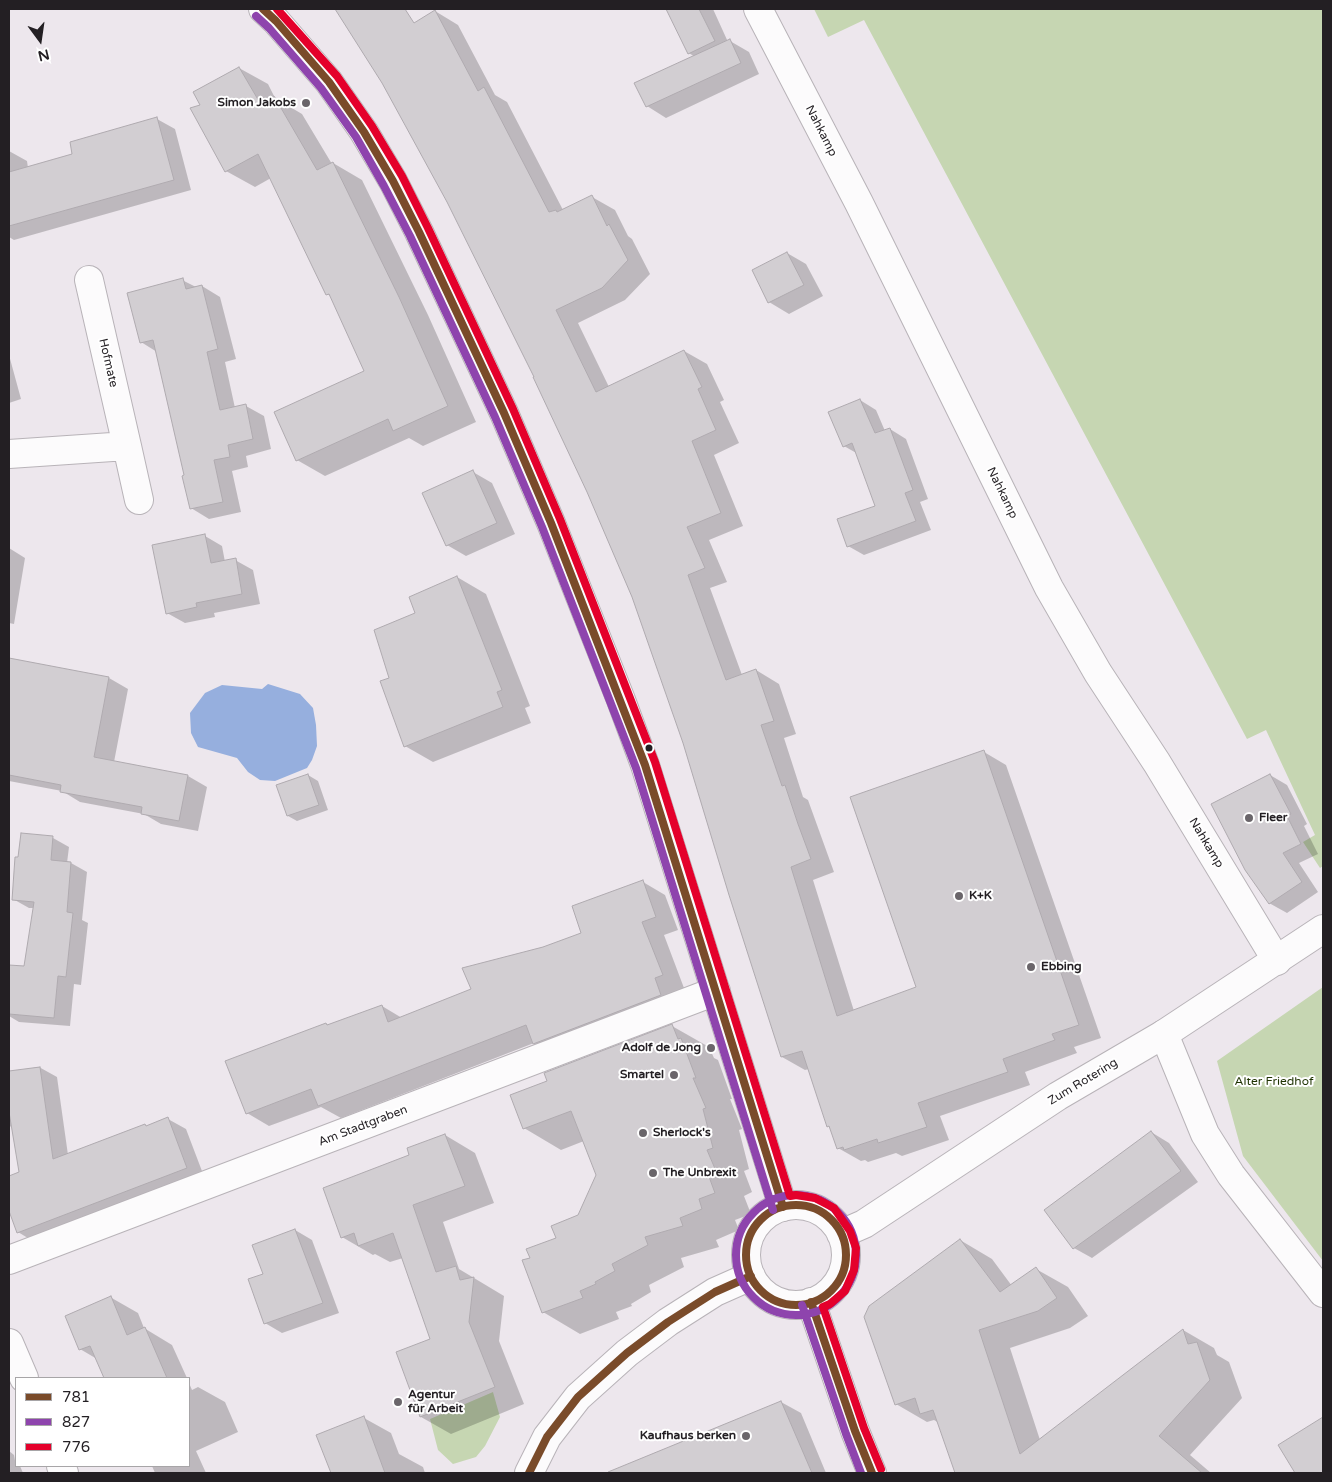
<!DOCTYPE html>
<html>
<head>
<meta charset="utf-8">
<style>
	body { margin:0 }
	#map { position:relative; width:1332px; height:1482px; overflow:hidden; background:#ede7ed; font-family:"Varela Round",sans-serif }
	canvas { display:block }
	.frame { position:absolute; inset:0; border:10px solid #231f23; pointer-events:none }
	.legend { position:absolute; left:15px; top:1377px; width:175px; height:90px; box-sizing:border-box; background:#fff; border:1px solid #a7a5a7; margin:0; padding:6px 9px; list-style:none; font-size:15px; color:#231f23 }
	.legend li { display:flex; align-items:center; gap:10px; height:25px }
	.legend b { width:25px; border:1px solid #a7a5a7 }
	.north { position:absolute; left:15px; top:15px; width:50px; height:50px; -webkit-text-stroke:4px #fff; paint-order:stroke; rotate:166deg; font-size:14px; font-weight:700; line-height:20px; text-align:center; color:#231f23 }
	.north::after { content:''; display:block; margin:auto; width:18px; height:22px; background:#231f23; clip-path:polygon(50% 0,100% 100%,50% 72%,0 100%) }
</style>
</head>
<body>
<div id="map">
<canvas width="1332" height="1482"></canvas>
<div class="frame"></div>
<ul class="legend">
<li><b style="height:6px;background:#7a4b2a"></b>781</li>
<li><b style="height:6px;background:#8e44ad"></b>827</li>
<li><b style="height:6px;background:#e4002b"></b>776</li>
</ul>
<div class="north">N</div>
</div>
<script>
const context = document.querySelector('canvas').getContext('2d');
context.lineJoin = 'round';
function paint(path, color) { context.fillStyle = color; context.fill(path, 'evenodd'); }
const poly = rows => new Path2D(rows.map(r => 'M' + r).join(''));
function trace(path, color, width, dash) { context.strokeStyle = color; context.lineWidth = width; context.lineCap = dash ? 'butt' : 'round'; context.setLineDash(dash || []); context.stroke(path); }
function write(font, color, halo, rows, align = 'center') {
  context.font = font + ' "Varela Round",sans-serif'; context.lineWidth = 4; context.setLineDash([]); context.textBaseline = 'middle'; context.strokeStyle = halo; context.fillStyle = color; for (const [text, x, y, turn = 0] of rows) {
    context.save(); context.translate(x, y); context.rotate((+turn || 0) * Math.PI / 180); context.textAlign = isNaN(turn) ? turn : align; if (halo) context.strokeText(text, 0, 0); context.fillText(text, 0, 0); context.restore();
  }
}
paint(poly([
	[814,9,1323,9,1323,866,1320,868,1303,842,1315,835,1266,730,1247,739,864,20,828,37],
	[1323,987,1323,1261,1243,1156,1217,1061],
	[493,1392,500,1417,485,1446,476,1457,453,1464,438,1450,430,1419]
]), '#c6d6b2');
paint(poly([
	[268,684,300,694,313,708,316,725,317,746,312,760,307,768,275,781,260,780,248,772,237,758,198,747,191,733,190,713,205,693,222,685,262,689]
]), '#96afde');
paint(poly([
	[336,9,399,9,367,33,343,19],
	[668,9,713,9,728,42,730,41,749,52,759,74,666,118,647,106,695,57,689,53],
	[435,11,458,25,495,95,507,102,563,210,592,197,615,210,628,236,632,239,650,274,625,300,578,323,609,387,684,351,707,364,724,400,720,402,739,443,714,455,743,526,709,540,727,582,710,588,742,675,756,670,779,684,796,734,784,738,803,797,808,800,834,872,813,880,854,1011,917,988,984,752,1006,765,1101,1038,1074,1047,1077,1053,1025,1072,1030,1085,940,1116,949,1140,902,1156,896,1153,868,1162,865,1160,861,1161,838,1148,831,1128,828,1126,809,1069,805,1070,782,1057,730,895,684,743],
	[239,68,268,84,275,98,302,114,332,164,333,163,362,180,428,315,476,422,423,446,409,438,325,476,297,460,365,372,331,296,327,294,271,178,255,187,226,171,202,106],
	[157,119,175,129,191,190,14,240,9,237,9,151,27,161,28,168,74,155],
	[787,253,806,264,823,296,789,314,769,302,753,271],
	[182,280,196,287,202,286,220,297,236,359,225,362,235,408,246,406,264,416,271,449,246,456,248,467,232,471,241,512,209,519,191,508,186,476,157,352,141,342],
	[9,355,21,399,9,403],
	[860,400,876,410,885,431,890,429,906,439,928,499,920,502,931,530,864,555,848,546,877,507,858,454,844,446],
	[473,472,492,483,515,534,466,556,447,545],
	[205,536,222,546,225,562,235,560,253,570,260,604,214,613,215,617,185,623,167,613],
	[9,548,25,558,14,624,9,623],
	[457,577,486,594,530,706,525,708,531,723,433,762,405,746,391,679,417,614],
	[9,660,109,678,128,689,114,762,188,776,207,787,198,831,161,824,144,814,80,802,62,791,9,781],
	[308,775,318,781,328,810,297,821,288,816],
	[1270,775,1287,785,1307,824,1304,826,1318,854,1299,863,1318,892,1287,913,1269,903],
	[22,835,53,838,69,847,67,863,71,863,87,872,82,920,88,923,81,985,74,984,70,1026,19,1022,9,1016,9,966,25,968,34,908,29,908,13,899],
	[643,882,665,895,678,930,664,935,684,988,676,991,683,1008,556,1056,534,1043,341,1118,321,1107,269,1126,247,1113,326,1024,328,1025,382,1006,402,1018,472,990,543,948,583,934],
	[672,1026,709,1047,714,1058,718,1060,732,1099,730,1099,742,1129,739,1130,749,1169,744,1171,752,1192,744,1196,751,1214,735,1220,739,1230,716,1240,719,1247,681,1258,684,1267,649,1285,651,1292,631,1304,632,1306,616,1312,619,1319,580,1334,543,1312,532,1258,558,1238,579,1216,598,1175,584,1141,561,1150,524,1128,549,1082],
	[39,1067,57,1077,68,1155,168,1119,186,1129,205,1179,36,1243,18,1232,9,1207,9,1177,20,1173,12,1126,9,1127,9,1072],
	[1151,1132,1169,1143,1198,1182,1092,1258,1074,1248],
	[445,1135,475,1153,494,1203,443,1222,459,1269,504,1296,499,1341,524,1404,451,1434,421,1417,431,1339,403,1258,390,1262,375,1254,373,1255,342,1237,411,1156],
	[295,1230,312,1240,339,1313,282,1333,265,1323,265,1275],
	[960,1240,992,1259,1012,1286,1036,1269,1068,1287,1088,1316,1070,1328,1010,1348,1040,1440,1183,1330,1214,1348,1217,1355,1229,1362,1242,1398,1190,1455,1211,1473,957,1473,939,1423,934,1420,927,1422,896,1404],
	[110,1297,138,1313,144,1328,172,1345,187,1378,105,1378,97,1359,80,1349],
	[189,1383,192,1390,198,1387,225,1402,238,1432,196,1451,206,1473,155,1473,152,1466,189,1466],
	[781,1402,801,1413,826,1473,623,1473,627,1466],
	[364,1418,391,1433,399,1454,423,1467,425,1473,332,1473,317,1436],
	[1322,1419,1323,1420,1323,1473,1297,1473,1279,1446],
	[9,1451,14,1455,16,1466,20,1466,23,1473,9,1473]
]), '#0003');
const building = poly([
	[335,9,405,9,414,23,435,10,478,91,484,87,549,212,556,210,557,212,592,195,607,226,609,224,628,260,602,288,556,310,596,392,684,350,702,387,698,389,716,430,692,441,721,513,687,527,705,568,688,575,726,680,756,669,774,721,761,725,782,786,785,785,798,824,811,859,791,867,837,1016,916,987,850,797,984,750,1079,1025,1052,1034,1055,1040,1003,1059,1008,1072,918,1103,927,1127,878,1143,877,1139,844,1150,843,1147,837,1149,829,1126,827,1127,802,1051,781,1057,729,895,683,743,632,597,587,492,533,377,534,377,447,202,382,83,335,9],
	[666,9,699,9,715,41,688,54,666,9],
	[730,39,741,63,646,107,634,83,730,39],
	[239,67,260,103,274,96,317,170,333,162,399,297,448,406,393,431,388,419,296,461,274,412,364,371,329,294,326,295,258,154,225,172,190,108,200,105,193,92,239,67],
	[157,117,174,180,9,226,9,172,72,154,70,142,157,117],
	[787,252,804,285,768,303,752,270,787,252],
	[183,278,186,289,202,285,218,349,207,352,220,410,246,404,253,439,228,445,230,457,214,460,223,502,190,509,182,476,184,475,153,340,140,343,127,293,183,278],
	[860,399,875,433,890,428,913,490,905,493,916,521,847,547,837,519,875,506,852,443,843,447,828,412,860,399],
	[473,470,497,523,446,546,422,493,473,470],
	[205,534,211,563,236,558,242,594,196,603,197,607,166,614,152,545,205,534],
	[457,576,502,690,497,692,503,707,404,747,380,681,389,678,374,630,415,613,409,597,457,576],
	[9,658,109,677,94,757,188,775,179,821,141,814,142,807,60,792,61,785,9,775,9,658],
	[308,774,319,805,287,816,276,785,308,774],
	[1270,774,1291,814,1287,816,1301,844,1283,853,1302,882,1269,904,1245,870,1211,804,1270,774],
	[21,833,53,836,51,860,71,862,67,912,73,913,66,977,58,976,54,1018,9,1014,9,965,24,966,34,902,12,900,15,857,18,857,21,833],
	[643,880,656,917,642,922,663,975,655,978,661,995,533,1044,526,1025,318,1106,311,1089,246,1114,225,1061,326,1023,327,1025,382,1005,388,1022,471,989,462,968,543,947,581,933,572,906,643,880],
	[672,1024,678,1039,681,1038,696,1078,693,1078,706,1108,703,1109,713,1148,707,1150,716,1171,708,1174,715,1193,699,1199,702,1209,680,1218,683,1226,645,1237,648,1245,612,1264,615,1271,595,1282,596,1284,580,1291,583,1298,542,1313,522,1260,530,1258,526,1249,556,1238,551,1226,578,1215,596,1175,571,1111,523,1129,510,1095,547,1081,544,1073,672,1024],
	[40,1067,53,1159,145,1124,146,1126,168,1117,187,1168,17,1233,9,1211,9,1176,19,1172,9,1112,9,1071,40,1067],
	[1151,1131,1181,1171,1073,1249,1044,1210,1151,1131],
	[445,1134,465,1186,413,1205,436,1272,456,1266,460,1280,474,1277,469,1322,495,1387,420,1417,396,1352,430,1339,393,1233,358,1246,354,1233,341,1238,323,1188,409,1155,407,1148,445,1134],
	[295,1229,323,1303,264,1324,248,1279,263,1274,252,1245,295,1229],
	[960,1239,1000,1292,1036,1267,1057,1298,1038,1311,979,1330,1020,1454,1183,1329,1188,1344,1197,1342,1210,1380,1159,1436,1202,1473,955,1473,933,1410,920,1414,915,1398,895,1405,864,1317,869,1306,960,1239],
	[111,1296,127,1335,145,1327,167,1378,104,1378,90,1346,79,1350,65,1316,111,1296],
	[781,1401,812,1473,608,1473,608,1472,781,1401],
	[364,1416,385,1473,331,1473,316,1435,364,1416],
	[1323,1417,1323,1473,1295,1473,1278,1445,1323,1417]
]);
paint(building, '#d2ced2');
trace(building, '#afaaaf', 1);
const street = poly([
	[263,9,276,21,329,82,364,132,393,181,419,232,504,413,551,523,621,700,645,765,783,1207],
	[758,9,859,203,1049,588,1098,673,1157,763,1277,961],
	[127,446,139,500],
	[9,454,127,446,89,280],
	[1164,1034,1205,1134,1231,1175,1323,1293],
	[9,1260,716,991],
	[811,1302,855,1431,872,1473],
	[9,1343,24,1378],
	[61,1466,64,1473]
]);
const secondary = poly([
	'746 1255a50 50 0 1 1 100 0a50 50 0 1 1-100 0Z',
	[841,1234,864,1224,1058,1096,1164,1034,1323,929],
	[529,1473,547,1437,578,1397,627,1353,668,1322,715,1292,751,1276]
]);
trace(street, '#b8b3b8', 30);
trace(secondary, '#b8b3b8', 30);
trace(street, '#fcfbfc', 28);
trace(secondary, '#fcfbfc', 28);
trace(poly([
	[263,9,276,21,329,82,364,132,393,181,419,232,504,413,551,523,645,765,783,1207],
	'746 1255a50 50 0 1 1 100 0a50 50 0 1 1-100 0Z',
	[811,1302,855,1431,872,1473],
	[529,1473,547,1437,578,1397,627,1353,668,1322,715,1292,751,1276]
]), '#7a4b2a', 8);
trace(poly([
	[256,16,269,28,321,88,356,137,384,186,410,236,495,417,542,527,636,768,773,1210],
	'736 1255a60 60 0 1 1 120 0a60 60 0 1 1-120 0Z',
	[802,1305,846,1434,861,1473]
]), '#8e44ad', 8);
trace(poly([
	[277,9,337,76,372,126,402,176,428,228,513,409,560,519,655,762,790,1196,796,1195,815,1198,834,1208,850,1231,856,1248,854,1270,845,1291,830,1304,823,1307,864,1428,881,1469]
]), '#e4002b', 8);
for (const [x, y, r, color] of [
	[306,103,5,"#6a656a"],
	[649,748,4.5,"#231f23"],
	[1249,818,5,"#6a656a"],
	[959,896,5,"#6a656a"],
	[1031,967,5,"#6a656a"],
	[711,1048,5,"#6a656a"],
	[674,1075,5,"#6a656a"],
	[643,1133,5,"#6a656a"],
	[653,1173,5,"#6a656a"],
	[398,1402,5,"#6a656a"],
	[746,1436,5,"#6a656a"]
]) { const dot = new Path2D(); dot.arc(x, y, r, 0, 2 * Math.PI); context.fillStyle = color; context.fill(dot); trace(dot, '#fff', 2); }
write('bold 12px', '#231f23', '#fff', [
	["Simon Jakobs",296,103,"right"],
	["Fleer",1259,818],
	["K+K",969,896],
	["Ebbing",1041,967],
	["Adolf de Jong",701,1048,"right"],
	["Smartel",664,1075,"right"],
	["Sherlock's",653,1133],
	["The Unbrexit",663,1173],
	["Agentur",408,1395],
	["für Arbeit",408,1409],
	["Kaufhaus berken",736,1436,"right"]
], 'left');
write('12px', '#231f23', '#fff', [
	["Nahkamp",821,131,63],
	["Hofmate",108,363,77],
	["Nahkamp",1002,493,64],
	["Nahkamp",1206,843,59],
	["Zum Rotering",1083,1082,-31],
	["Am Stadtgraben",363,1126,-21]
]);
write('12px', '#1e3200', '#fff', [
	["Alter Friedhof",1274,1082]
]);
</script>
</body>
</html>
